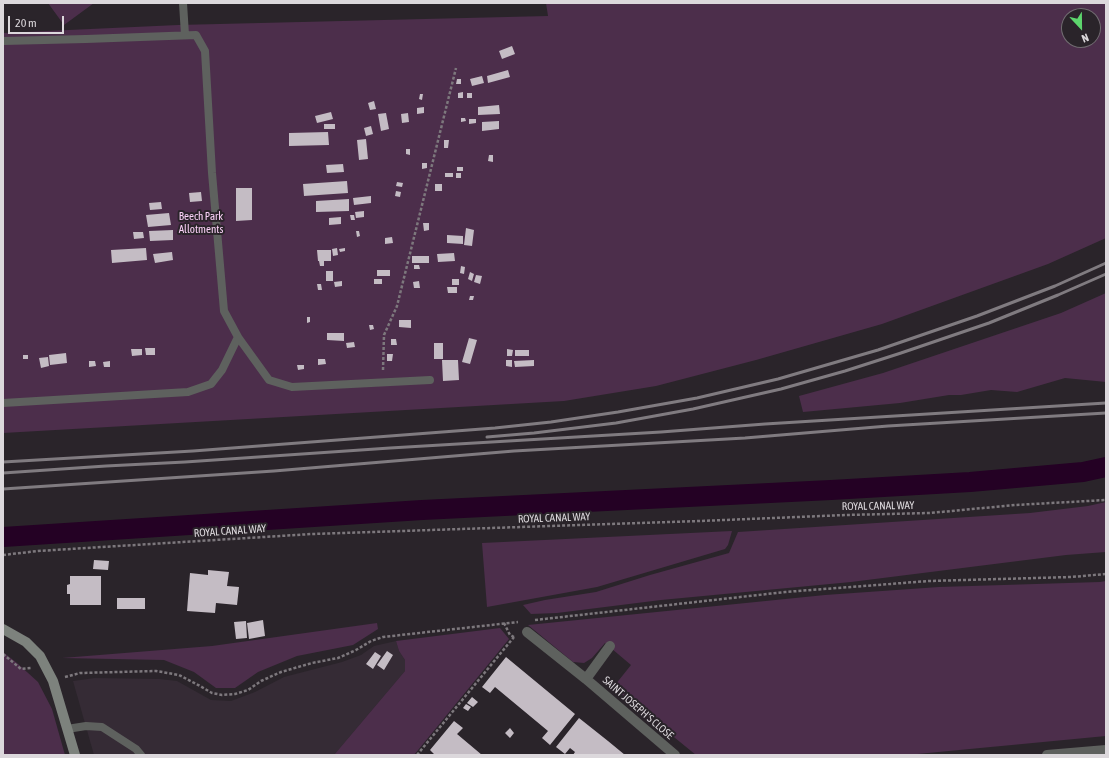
<!DOCTYPE html>
<html>
<head>
<meta charset="utf-8">
<style>
	body { margin:0 }
	#map { position:relative; width:1109px; height:758px; overflow:hidden; background:#2a242a; font-family:"Asap Condensed",sans-serif }
	canvas { display:block }
	.frame { position:absolute; inset:0; border:4px solid #dcd8dc; pointer-events:none }
	.north { position:absolute; left:1061px; top:8px; width:40px; height:40px; box-sizing:border-box; background:#2a242a; border:1px solid #716c71; border-radius:50%; rotate:158deg; font-size:11px; font-weight:700; line-height:16px; text-align:center; color:#dcd8dc }
	.north::after { content:''; display:block; margin:auto; width:14px; height:18px; background:#5dd56d; clip-path:polygon(50% 0,100% 100%,50% 72%,0 100%) }
	.scale { position:absolute; left:8px; top:16px; width:56px; height:18px; box-sizing:border-box; border:2px solid #dcd8dc; border-top:0; padding-left:5px; font-size:12px; line-height:14px; white-space:nowrap; color:#dcd8dc; -webkit-text-stroke:3px #2a242a; paint-order:stroke }
</style>
</head>
<body>
<div id="map">
<canvas width="1109" height="758"></canvas>
<div class="frame"></div>
<div class="north">N</div>
<div class="scale">20 m</div>
</div>
<script>
const context = document.querySelector('canvas').getContext('2d');
context.lineJoin = 'round';
function paint(path, color) { context.fillStyle = color; context.fill(path, 'evenodd'); }
const poly = rows => new Path2D(rows.map(r => 'M' + r).join(''));
function trace(path, color, width, dash) { context.strokeStyle = color; context.lineWidth = width; context.lineCap = dash ? 'butt' : 'round'; context.setLineDash(dash || []); context.stroke(path); }
function write(font, color, halo, rows, align = 'center') {
  context.font = font + ' "Asap Condensed",sans-serif'; context.lineWidth = 4; context.setLineDash([]); context.textBaseline = 'middle'; context.strokeStyle = halo; context.fillStyle = color; for (const [text, x, y, turn = 0] of rows) {
    context.save(); context.translate(x, y); context.rotate((+turn || 0) * Math.PI / 180); context.textAlign = isNaN(turn) ? turn : align; if (halo) context.strokeText(text, 0, 0); context.fillText(text, 0, 0); context.restore();
  }
}
paint(poly([
	[396,641,399,651,405,660,405,671,334,755,94,755,73,681,95,678,159,679,177,681,211,700,231,701,255,692,284,677,342,662,361,655,374,646]
]), '#352b35');
paint(poly([
	[48,3,94,3,64,25],
	[546,3,1106,3,1106,238,1048,264,882,324,756,360,656,386,564,401,3,433,3,33,178,25,548,16],
	[1069,16,1093,16,1093,40,1069,40],
	[1106,293,1106,382,1065,378,1017,392,991,390,961,395,949,395,900,403,803,412,799,396,883,373,1061,313],
	[1106,502,1106,552,1066,555,851,582,661,600,557,613,531,614,523,605,545,600,596,592,650,575,729,553,738,532,1030,513,1088,506],
	[732,531,728,545,725,549,597,587,487,607,482,543],
	[1106,581,1106,736,907,755,696,755,621,694,615,685,631,665,605,643,592,658,584,663,573,662,528,625,825,595,939,587,1100,582],
	[377,623,378,629,353,645,297,656,258,672,235,688,216,688,194,672,164,660,62,658,212,646],
	[500,628,509,639,414,755,334,755,405,671,405,660,399,651,396,641],
	[3,652,17,663,38,682,52,709,65,755,3,755]
]), '#4c2e4b');
trace(poly([
	[3,537,422,510,831,490,970,482,1083,472,1106,467]
]), '#240124', 20);
paint(poly([
	[512,46,515,54,502,59,499,51],
	[508,70,510,77,488,83,487,76],
	[482,76,484,83,472,86,470,79],
	[457,79,461,79,461,84,456,84],
	[463,92,463,98,458,98,458,93],
	[467,93,472,93,472,98,467,98],
	[420,94,423,94,422,100,419,99],
	[374,101,376,109,370,110,368,103],
	[499,105,500,114,478,115,478,107],
	[424,107,424,113,417,114,417,108],
	[331,112,333,119,317,123,315,116],
	[386,113,389,129,381,131,378,114],
	[408,113,409,122,402,123,401,114],
	[461,118,465,118,466,121,461,122],
	[469,119,476,119,476,123,469,124],
	[499,121,499,129,482,131,482,122],
	[324,124,335,124,335,129,324,129],
	[371,126,373,134,366,136,364,128],
	[328,132,329,145,289,146,289,133],
	[366,139,368,159,359,160,357,140],
	[444,140,449,140,448,148,444,148],
	[406,149,410,149,410,155,406,154],
	[489,155,493,155,493,162,488,161],
	[422,163,427,163,427,168,422,169],
	[343,164,344,172,327,173,326,165],
	[457,167,463,167,463,171,457,171],
	[445,173,453,173,453,177,445,177],
	[456,173,461,173,461,178,456,178],
	[347,181,348,193,304,196,303,184],
	[397,182,403,183,402,187,396,186],
	[435,184,442,184,442,191,435,191],
	[236,188,252,188,252,220,236,221],
	[396,191,401,192,400,197,395,196],
	[201,192,202,201,190,202,189,193],
	[371,196,371,203,354,205,353,198],
	[349,199,349,211,316,212,316,201],
	[161,202,162,209,150,210,149,203],
	[364,211,364,217,356,218,355,212],
	[169,213,171,225,148,227,146,215],
	[350,215,354,215,355,220,351,220],
	[341,217,341,224,329,225,329,218],
	[423,223,429,223,429,230,424,231],
	[466,228,474,230,472,246,464,245],
	[173,230,173,240,150,241,149,231],
	[356,231,359,231,360,236,357,237],
	[133,232,143,232,144,238,134,239],
	[447,235,463,236,463,244,447,243],
	[392,237,393,243,385,244,385,238],
	[146,248,147,260,112,263,111,250],
	[337,248,338,255,333,256,332,249],
	[345,248,345,251,340,252,339,249],
	[317,250,331,250,331,261,324,261,324,266,320,266,319,261,318,261],
	[172,252,173,260,155,263,153,254],
	[454,253,455,261,438,262,437,254],
	[412,256,429,256,429,263,412,263],
	[414,265,419,265,420,269,414,269],
	[461,266,465,267,464,274,460,273],
	[377,270,390,270,390,276,377,276],
	[326,271,333,271,333,281,326,281],
	[470,272,474,274,472,281,468,279],
	[476,275,482,276,480,284,474,282],
	[374,279,382,279,382,284,374,284],
	[452,279,459,279,459,285,452,285],
	[342,281,342,286,335,287,334,282],
	[419,281,420,288,414,288,413,282],
	[317,284,321,284,322,290,318,290],
	[447,287,457,287,457,293,448,293],
	[470,296,474,296,473,300,469,300],
	[307,317,310,317,310,322,307,323],
	[399,320,411,320,411,328,399,327],
	[369,325,373,325,374,329,370,330],
	[327,333,344,333,344,341,327,340],
	[469,338,477,340,470,364,462,362],
	[391,339,396,339,397,345,391,345],
	[354,342,355,347,347,348,346,343],
	[434,343,443,343,443,359,434,359],
	[145,348,155,348,155,355,146,355],
	[131,349,142,349,142,355,132,356],
	[507,349,513,350,512,356,507,356],
	[515,350,529,350,529,356,515,356],
	[66,353,67,363,50,365,49,355],
	[387,354,393,354,392,361,387,361],
	[23,355,28,355,28,359,23,359],
	[48,357,49,366,41,368,39,358],
	[318,359,325,359,326,364,318,365],
	[442,360,458,360,459,380,443,381],
	[506,360,512,360,512,367,506,366],
	[534,360,534,366,515,367,514,361],
	[89,361,95,361,96,366,89,367],
	[110,361,110,367,104,367,103,362],
	[297,365,304,365,304,369,298,370],
	[94,560,109,561,108,570,93,569],
	[208,570,229,572,227,586,239,587,237,605,216,603,215,613,187,611,190,573,208,575],
	[70,576,101,576,101,605,70,605,70,594,67,594,67,585,70,584],
	[117,598,145,598,145,609,117,609],
	[263,620,265,636,249,639,247,623],
	[246,621,247,638,236,639,234,622],
	[387,651,393,655,384,670,377,665],
	[375,652,381,656,373,669,366,664],
	[506,657,575,714,550,745,542,738,548,731,495,687,490,693,482,687],
	[472,697,478,702,473,707,467,703],
	[466,704,471,707,468,711,463,708],
	[579,718,608,741,625,755,573,755,575,752,570,748,565,754,556,747],
	[454,721,463,728,457,734,482,755,435,755,430,750],
	[510,728,514,733,510,738,505,733]
]), '#c4bcc4');
trace(poly([
	[383,370,384,335,397,306,456,68],
	[3,555,38,551,312,534,700,521,846,515,930,513,1015,505,1106,500],
	[535,620,785,592,929,581,1071,577,1106,574],
	[504,623,510,635,514,637],
	[3,654,21,669,31,668],
	[65,677,80,673,156,671,179,675,200,686,212,693,222,695,235,694,248,690,261,681,281,672,312,663,338,658,356,650,371,641,383,637,518,622],
	[417,755,514,637]
]), '#7d787d', 2.5, [3, 2]);
trace(poly([
	[183,3,185,35],
	[3,41,86,39,196,35,205,51,212,173,224,311,238,337,269,380,292,387,430,380],
	[3,403,188,392,211,384,222,370,238,337],
	[67,729,86,726,102,727,136,749,141,755]
]), '#5e615e', 8);
trace(poly([
	[527,632,586,679,675,755],
	[586,679,610,646],
	[1047,755,1106,750]
]), '#5e615e', 10);
trace(poly([
	[3,629,26,642,40,656,53,681,75,755]
]), '#7d827d', 10);
trace(poly([
	[487,437,534,433,616,423,693,409,781,389,845,371,901,353,989,323,1058,295,1106,274],
	[3,462,193,451,495,428,551,422,618,412,697,398,778,379,878,350,977,316,1055,286,1106,263],
	[3,473,106,466,185,462,390,448,661,432,765,424,1106,403],
	[3,489,274,471,514,451,745,438,888,426,1106,413]
]), '#807b80', 3);
write('11px', '#fbd2f8', '#2a242a', [
	["Beech Park",201,217],
	["Allotments",201,230]
]);
write('11px', '#dcd8dc', '#2a242a', [
	["ROYAL CANAL WAY",878,506,-1],
	["ROYAL CANAL WAY",554,518,-2],
	["ROYAL CANAL WAY",230,531,-4],
	["SAINT JOSEPH'S CLOSE",638,708,41]
]);
</script>
</body>
</html>
